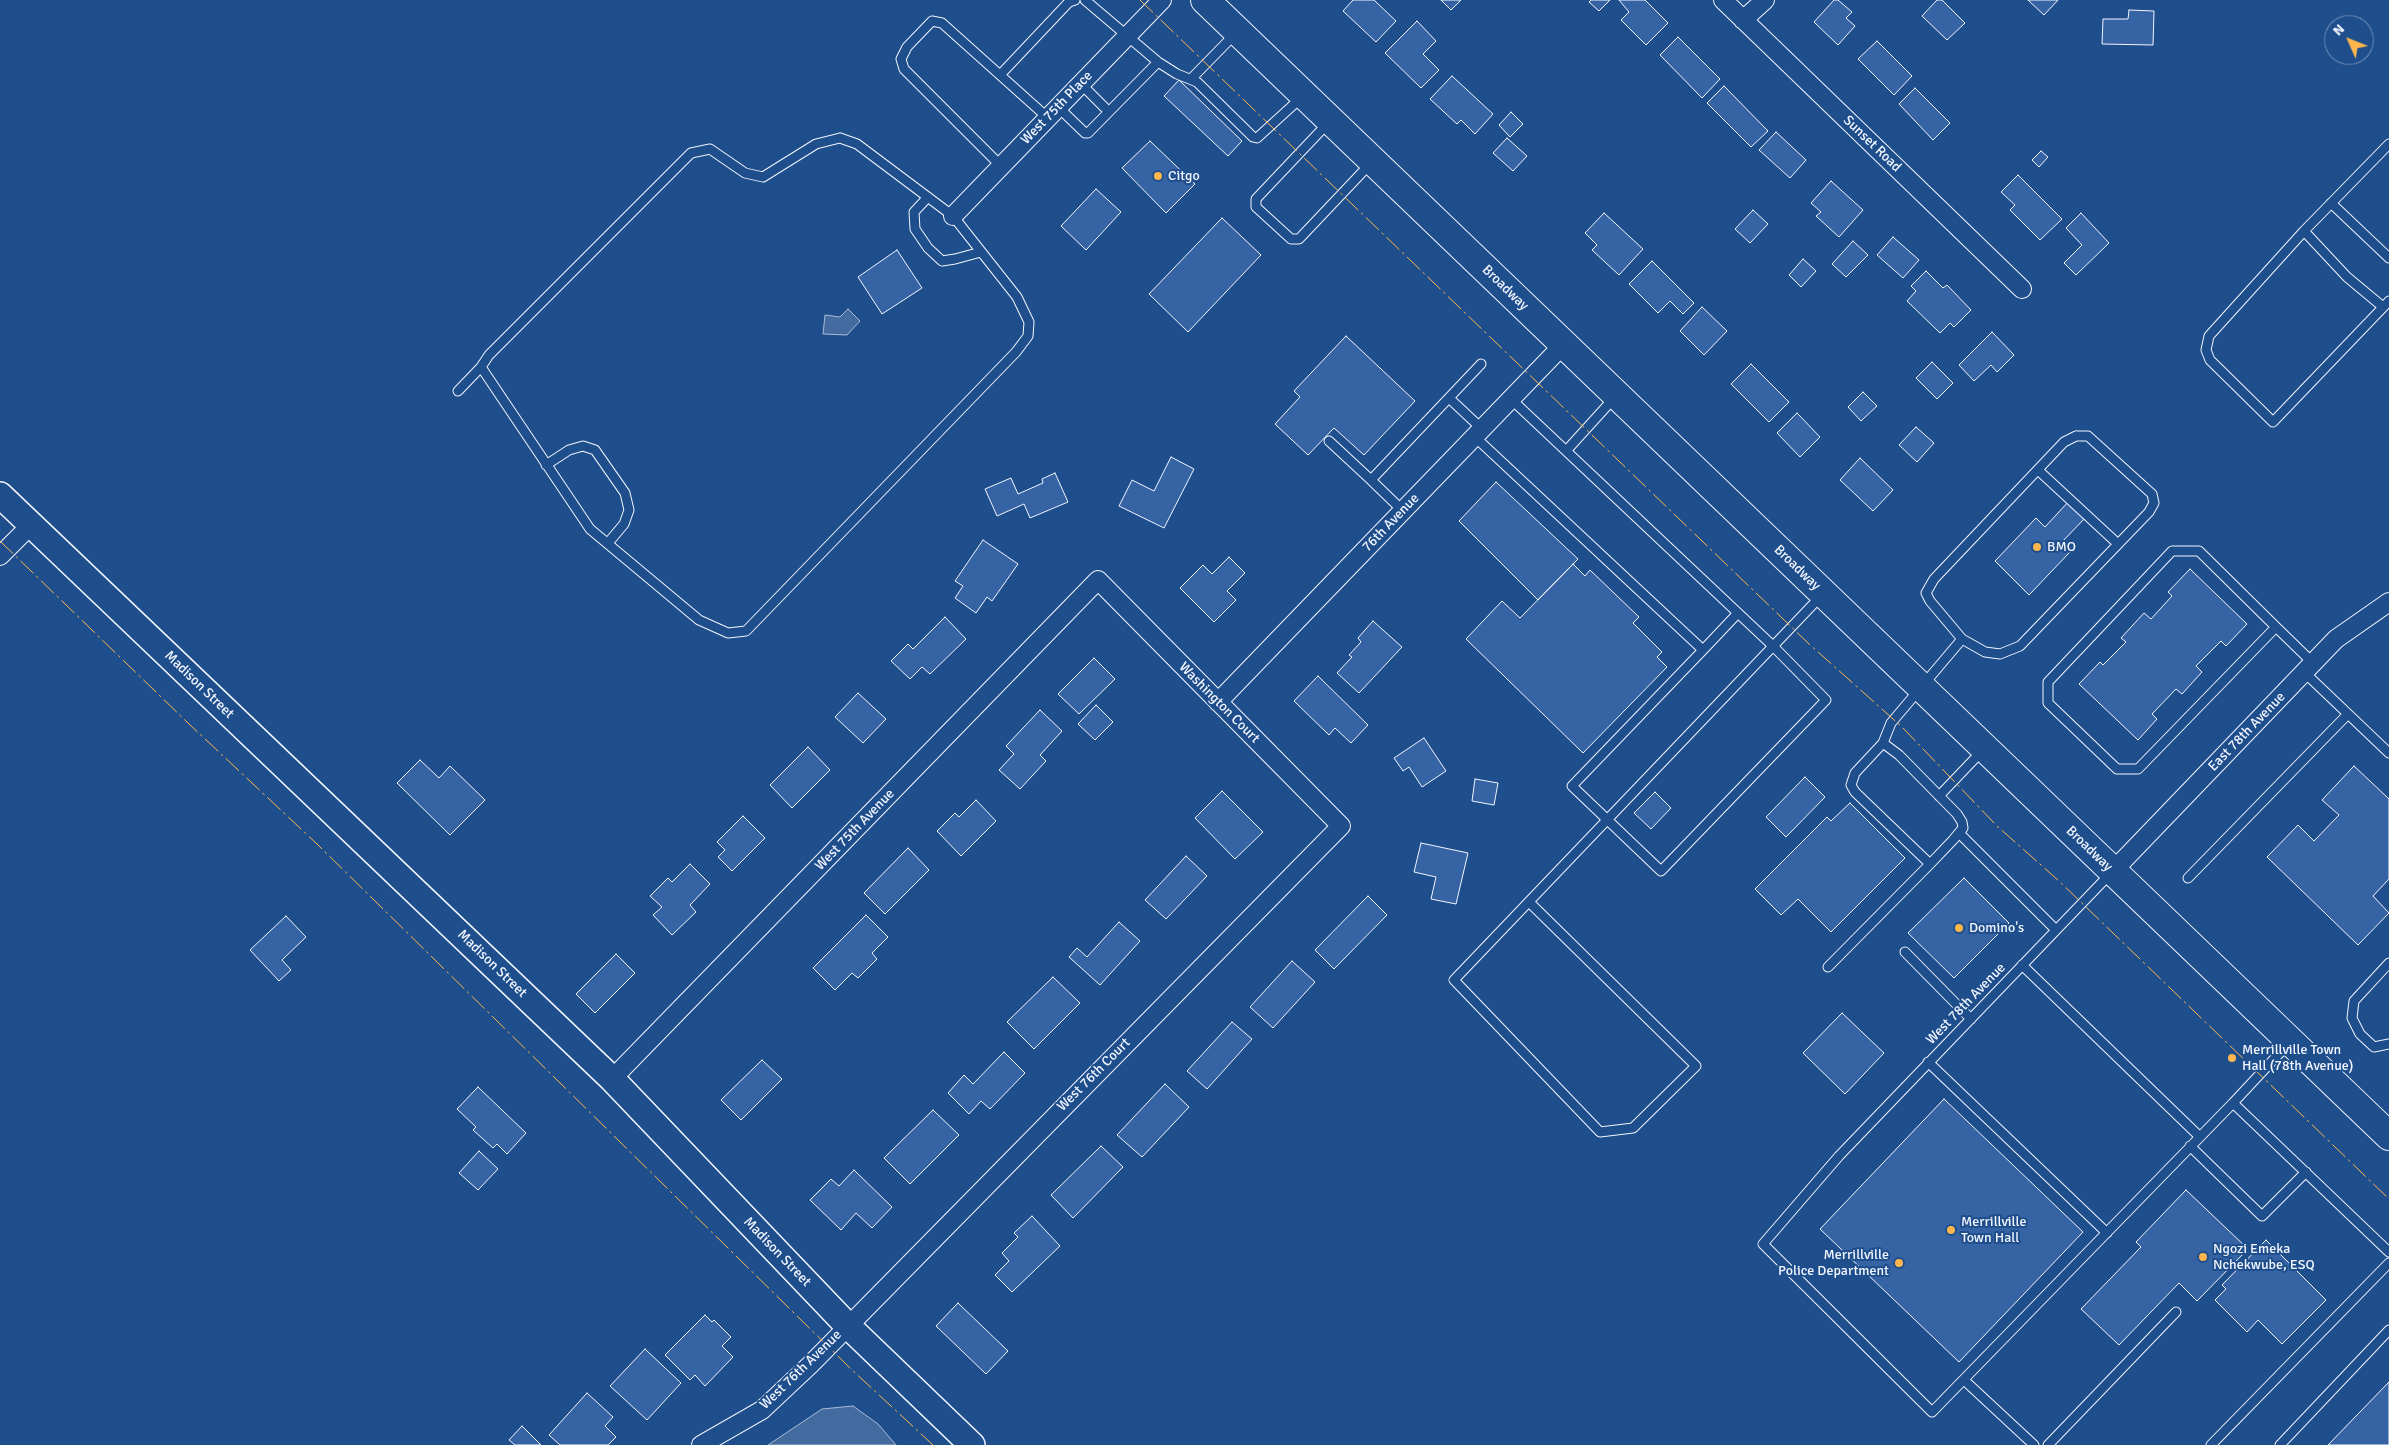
<!DOCTYPE html>
<html>
<head>
<meta charset="utf-8">
<style>
	body { margin:0 }
	#map { position:relative; width:2389px; height:1445px; overflow:hidden; background:#1f4e8c; font-family:Signika,sans-serif }
	canvas { display:block }
	.north { position:absolute; left:2324px; top:15px; width:50px; height:50px; box-sizing:border-box; background:#1f4e8c; border:1px solid #7391ba; border-radius:50%; rotate:314deg; font-size:14px; font-weight:700; line-height:20px; text-align:center; color:#f2f6ff }
	.north::after { content:''; display:block; margin:auto; width:18px; height:22px; background:#ffb74d; clip-path:polygon(50% 0,100% 100%,50% 72%,0 100%) }
</style>
</head>
<body>
<div id="map">
<canvas width="2389" height="1445"></canvas>
<div class="north">N</div>
</div>
<script>
const context = document.querySelector('canvas').getContext('2d');
context.lineJoin = 'round';
function paint(path, color) { context.fillStyle = color; context.fill(path, 'evenodd'); }
const poly = rows => new Path2D(rows.map(r => 'M' + r).join(''));
function trace(path, color, width, dash) { context.strokeStyle = color; context.lineWidth = width; context.lineCap = dash ? 'butt' : 'round'; context.setLineDash(dash || []); context.stroke(path); }
function write(font, color, halo, rows, align = 'center') {
  context.font = font + ' Signika,sans-serif'; context.lineWidth = 4; context.setLineDash([]); context.textBaseline = 'middle'; context.strokeStyle = halo; context.fillStyle = color; for (const [text, x, y, turn = 0] of rows) {
    context.save(); context.translate(x, y); context.rotate((+turn || 0) * Math.PI / 180); context.textAlign = isNaN(turn) ? turn : align; if (halo) context.strokeText(text, 0, 0); context.fillText(text, 0, 0); context.restore();
  }
}
const water = poly([
	[848,309,860,321,847,335,823,334,825,315,840,317,848,309],
	[853,1406,878,1424,896,1445,768,1445,822,1409,853,1406]
]);
paint(water, '#446ba0');
trace(water, '#a8bbd7', 1);
const building = poly([
	[1353,0,1374,0,1396,21,1376,42,1343,11,1353,0],
	[1441,0,1461,0,1451,10,1441,0],
	[1591,0,1610,0,1599,11,1589,2,1591,0],
	[1619,0,1645,0,1668,23,1646,45,1621,20,1629,12,1619,0],
	[1834,0,1838,0,1852,12,1846,18,1855,26,1838,45,1814,22,1834,0],
	[1937,0,1942,0,1965,23,1947,40,1922,16,1937,0],
	[2028,0,2058,0,2044,15,2028,0],
	[2129,10,2154,11,2153,45,2102,44,2103,19,2128,19,2129,10],
	[1417,21,1436,41,1423,54,1439,70,1421,88,1385,53,1417,21],
	[1678,37,1720,79,1702,98,1660,55,1678,37],
	[1877,41,1912,76,1894,95,1858,59,1877,41],
	[1452,76,1493,114,1475,134,1461,120,1457,124,1430,99,1452,76],
	[1179,80,1242,141,1228,156,1164,96,1179,80],
	[1724,86,1768,131,1751,147,1707,103,1724,86],
	[1915,88,1950,123,1933,140,1899,104,1915,88],
	[1511,112,1523,124,1510,137,1499,125,1511,112],
	[1776,132,1806,160,1790,178,1759,150,1776,132],
	[1507,138,1527,156,1513,171,1493,153,1507,138],
	[1150,141,1195,184,1166,213,1122,168,1150,141],
	[2041,151,2048,157,2039,167,2032,160,2041,151],
	[2018,175,2062,219,2040,240,2010,210,2015,205,2001,192,2018,175],
	[1831,181,1863,210,1839,237,1816,216,1821,212,1811,203,1831,181],
	[1096,189,1121,212,1086,250,1061,226,1096,189],
	[1753,210,1768,224,1750,243,1735,229,1753,210],
	[1604,213,1643,249,1619,275,1592,250,1597,245,1585,233,1604,213],
	[2081,213,2109,243,2076,275,2064,263,2082,245,2066,228,2081,213],
	[1222,218,1261,255,1188,332,1149,294,1222,218],
	[1893,237,1919,260,1903,278,1877,255,1893,237],
	[1853,241,1868,255,1846,277,1832,264,1853,241],
	[897,250,922,288,882,314,858,277,897,250],
	[1803,259,1816,271,1801,287,1789,275,1803,259],
	[1652,261,1694,303,1683,314,1670,301,1658,313,1629,284,1652,261],
	[1926,271,1943,288,1947,285,1971,310,1954,327,1950,323,1940,333,1907,301,1916,291,1911,286,1926,271],
	[1702,307,1727,331,1704,355,1680,331,1702,307],
	[1992,332,2014,355,1997,372,1991,365,1974,381,1959,365,1992,332],
	[1346,336,1415,401,1364,455,1334,428,1308,455,1275,424,1300,397,1294,391,1346,336],
	[1932,362,1953,383,1937,399,1916,378,1932,362],
	[1751,364,1789,402,1769,422,1731,384,1751,364],
	[1863,392,1877,406,1861,421,1848,407,1863,392],
	[1797,413,1820,437,1800,457,1777,433,1797,413],
	[1916,427,1934,443,1917,462,1899,445,1916,427],
	[1171,457,1194,469,1164,528,1119,506,1132,480,1154,491,1171,457],
	[1860,458,1893,490,1873,511,1840,480,1860,458],
	[1055,473,1068,502,1030,518,1024,504,997,516,985,489,1011,478,1018,494,1043,483,1042,479,1055,473],
	[1496,482,1578,559,1538,600,1459,521,1496,482],
	[2069,501,2086,517,2061,543,2070,552,2029,595,1995,561,2036,518,2045,527,2069,501],
	[983,540,1018,564,992,601,987,597,976,613,955,598,963,586,955,581,983,540],
	[1229,557,1245,573,1227,591,1236,600,1214,622,1180,588,1203,565,1212,574,1229,557],
	[1573,564,1585,576,1590,570,1639,617,1633,623,1662,652,1657,657,1667,667,1583,753,1466,639,1502,601,1520,618,1573,564],
	[2190,569,2247,624,2226,646,2221,641,2196,666,2202,672,2182,694,2176,689,2152,714,2157,719,2138,740,2079,684,2100,662,2103,665,2126,642,2121,638,2144,613,2151,619,2172,596,2168,592,2190,569],
	[945,617,966,639,930,674,922,667,910,679,891,661,908,644,913,649,945,617],
	[1373,621,1402,647,1359,693,1337,673,1352,657,1349,655,1361,642,1358,638,1373,621],
	[1094,658,1115,679,1079,714,1058,694,1094,658],
	[1318,676,1368,725,1351,743,1335,728,1329,735,1294,701,1318,676],
	[858,693,886,719,863,743,835,717,858,693],
	[1096,705,1113,722,1095,740,1078,724,1096,705],
	[1040,710,1062,731,1040,755,1046,761,1020,789,999,770,1014,754,1006,746,1040,710],
	[1424,738,1446,771,1422,787,1409,767,1403,771,1394,758,1424,738],
	[808,747,830,770,792,808,770,785,808,747],
	[420,760,439,778,450,766,485,800,450,835,397,783,420,760],
	[2354,766,2389,799,2389,879,2373,896,2389,913,2358,945,2267,857,2298,825,2314,841,2339,815,2322,800,2354,766],
	[1805,777,1825,797,1786,837,1766,817,1805,777],
	[1475,779,1498,783,1494,805,1472,801,1475,779],
	[1222,791,1263,832,1235,859,1195,818,1222,791],
	[1655,792,1671,808,1651,829,1634,813,1655,792],
	[976,800,996,821,961,856,937,831,955,813,959,817,976,800],
	[1850,803,1905,858,1831,932,1798,899,1781,915,1755,889,1827,817,1831,821,1850,803],
	[743,816,765,838,732,871,718,857,725,850,717,842,743,816],
	[1421,843,1468,853,1456,904,1431,899,1436,877,1414,872,1421,843],
	[908,848,929,870,885,914,864,893,908,848],
	[1186,856,1207,876,1166,919,1145,900,1186,856],
	[690,864,710,884,690,905,696,912,672,935,653,915,662,907,650,896,668,878,672,882,690,864],
	[1964,878,2009,923,1954,978,1908,933,1964,878],
	[1368,896,1387,915,1334,969,1315,950,1368,896],
	[866,915,888,937,872,953,877,959,858,978,852,973,835,990,813,968,866,915],
	[286,916,306,937,282,960,291,970,279,981,250,950,286,916],
	[1119,922,1140,941,1100,985,1069,957,1077,948,1087,957,1119,922],
	[616,954,635,973,595,1013,576,994,616,954],
	[1292,961,1315,982,1273,1028,1250,1007,1292,961],
	[1053,977,1080,1003,1034,1049,1007,1022,1053,977],
	[1842,1013,1884,1053,1845,1094,1803,1053,1842,1013],
	[1232,1022,1252,1039,1207,1089,1187,1071,1232,1022],
	[1004,1052,1025,1073,990,1109,981,1101,969,1114,948,1093,964,1075,973,1084,1004,1052],
	[762,1060,782,1079,741,1120,721,1100,762,1060],
	[1165,1084,1189,1107,1142,1157,1117,1135,1165,1084],
	[478,1087,526,1133,507,1154,497,1144,493,1148,473,1130,476,1127,457,1109,478,1087],
	[1944,1099,2083,1232,1959,1362,1820,1229,1944,1099],
	[933,1110,959,1135,910,1184,884,1158,933,1110],
	[1101,1146,1123,1167,1073,1218,1051,1195,1101,1146],
	[479,1151,498,1169,478,1190,459,1173,479,1151],
	[854,1170,892,1207,872,1228,856,1213,841,1230,810,1200,831,1179,839,1186,854,1170],
	[2186,1190,2248,1249,2197,1301,2179,1283,2119,1345,2081,1309,2141,1247,2136,1242,2186,1190],
	[1032,1216,1060,1246,1012,1292,995,1275,1009,1261,1002,1253,1018,1237,1014,1233,1032,1216],
	[2266,1240,2326,1300,2282,1344,2258,1320,2247,1332,2215,1300,2226,1289,2222,1285,2266,1240],
	[958,1303,1008,1351,986,1374,936,1326,958,1303],
	[705,1315,712,1322,714,1320,731,1337,722,1346,733,1357,705,1386,695,1375,690,1380,665,1355,705,1315],
	[645,1349,681,1383,647,1420,610,1386,645,1349],
	[2389,1382,2389,1445,2328,1445,2389,1382],
	[587,1393,613,1417,605,1426,616,1437,608,1445,560,1445,549,1435,587,1393],
	[522,1426,541,1445,515,1445,509,1440,522,1426]
]);
paint(building, '#3563a3');
trace(building, '#f2f6ff', 1);
const lane = poly([
	[1085,0,1158,62,1177,74,1197,82,1253,137,1257,138,1303,96],
	[1000,75,1069,2,1075,0],
	[1191,79,1236,33],
	[1081,84,1108,111],
	[1058,107,1085,133,1088,133,1158,62],
	[1328,123,1256,199,1256,207,1291,239,1299,239,1371,163],
	[840,138,857,144,953,216,1017,297,1029,322,1028,336,1016,352,746,631,728,633,699,620,590,529,481,367,489,355,691,153,710,149,745,173,763,177,816,144,840,138],
	[2389,144,2304,231,2209,336,2206,350,2210,360,2273,422,2389,301],
	[1001,166,904,69,901,59,907,47,932,21,942,23,1048,118],
	[928,197,914,212,915,229,928,248,942,261,955,259,981,252],
	[2331,203,2389,258],
	[2304,231,2347,277,2383,307],
	[458,391,481,367],
	[1449,398,1482,429],
	[1511,399,1773,646,1826,700,1661,871,1572,786,1703,650],
	[2076,436,2088,436,2152,494,2154,503,2149,512,2020,646,2000,654,1985,652,1962,639,1930,601,1926,593,1934,579,2064,442,2076,436],
	[1475,437,1703,650,1738,613],
	[1329,441,1371,480],
	[1566,451,1615,397],
	[546,465,569,450,583,446,595,450,625,493,629,510,624,524,608,543],
	[2038,470,2118,544],
	[1403,511,1371,480,1481,364],
	[2276,627,2138,769,2117,769,2048,703,2048,682,2172,551,2199,551,2276,627,2313,663],
	[2304,672,2389,753],
	[1883,743,1891,723,1962,639],
	[1939,796,1983,750],
	[1959,833,2056,930],
	[2111,873,1839,1156,1763,1244,1932,1412,2233,1103],
	[2188,878,2348,714],
	[1529,902,1696,1066,1633,1128,1600,1132,1454,980,1822,595],
	[1905,952,1971,1019],
	[2389,963,2354,1001,2352,1018,2360,1034,2374,1047,2389,1044],
	[2022,965,2200,1137],
	[1828,967,1930,864,1953,840,1963,828,1962,822,1957,814,1899,755,1883,743,1855,773,1851,785,1855,792,1930,864],
	[2289,1043,2233,1103,2389,1252],
	[1928,1062,2107,1233],
	[2190,1146,2262,1216,2306,1172],
	[1964,1380,2034,1445],
	[2048,1445,2176,1312],
	[2211,1445,2389,1263],
	[2280,1445,2389,1330]
]);
const street = poly([
	[1723,0,2022,289],
	[1743,20,1765,0],
	[953,216,1162,0],
	[0,556,31,525],
	[1218,702,1564,344],
	[2113,871,2336,639,2389,602],
	[612,1079,1098,580,1341,826,810,1365,762,1410,701,1445]
]);
const secondary = poly([
	[0,495,612,1079,847,1325,972,1445]
]);
const primary = poly([
	[1205,0,2389,1136]
]);
trace(lane, '#f2f6ff', 11);
trace(street, '#f2f6ff', 20);
trace(secondary, '#f2f6ff', 28);
trace(primary, '#f2f6ff', 30);
trace(lane, '#1f4e8c', 9);
trace(street, '#1f4e8c', 18);
trace(secondary, '#1f4e8c', 25);
trace(primary, '#1f4e8c', 28);
trace(poly([
	[1140,0,1808,643,1902,727,1997,826,2059,881,2389,1199],
	[0,541,188,723,317,844,851,1369,933,1445]
]), '#ffb74d', 1, [18, 4, 2.5, 4]);
for (const [x, y, r, color] of [
	[1158,176,5,"#ffb74d"],
	[2037,547,5,"#ffb74d"],
	[1959,928,5,"#ffb74d"],
	[2232,1058,5,"#ffb74d"],
	[1951,1230,5,"#ffb74d"],
	[2203,1257,5,"#ffb74d"],
	[1899,1263,5,"#ffb74d"]
]) { const dot = new Path2D(); dot.arc(x, y, r, 0, 2 * Math.PI); context.fillStyle = color; context.fill(dot); trace(dot, '#1f4e8c', 2); }
write('14px', '#f2f6ff', '#1f4e8c', [
	["West 75th Place",1057,108,-46],
	["Sunset Road",1872,144,44],
	["Broadway",1505,288,44],
	["76th Avenue",1391,523,-46],
	["Broadway",1797,568,44],
	["Madison Street",199,685,44],
	["Washington Court",1219,703,45],
	["East 78th Avenue",2247,732,-46],
	["West 75th Avenue",855,830,-46],
	["Broadway",2089,849,44],
	["Madison Street",492,964,44],
	["West 78th Avenue",1966,1004,-46],
	["West 76th Court",1094,1075,-45],
	["Madison Street",777,1252,46],
	["West 76th Avenue",801,1370,-44]
]);
write('14px', '#f2f6ff', '#1f4e8c', [
	["Citgo",1168,176],
	["BMO",2047,547],
	["Domino's",1969,928],
	["Merrillville Town",2242,1050],
	["Hall (78th Avenue)",2242,1066],
	["Merrillville",1961,1222],
	["Town Hall",1961,1238],
	["Ngozi Emeka",2213,1249],
	["Nchekwube, ESQ",2213,1265],
	["Merrillville",1889,1255,"right"],
	["Police Department",1889,1271,"right"]
], 'left');
</script>
</body>
</html>
